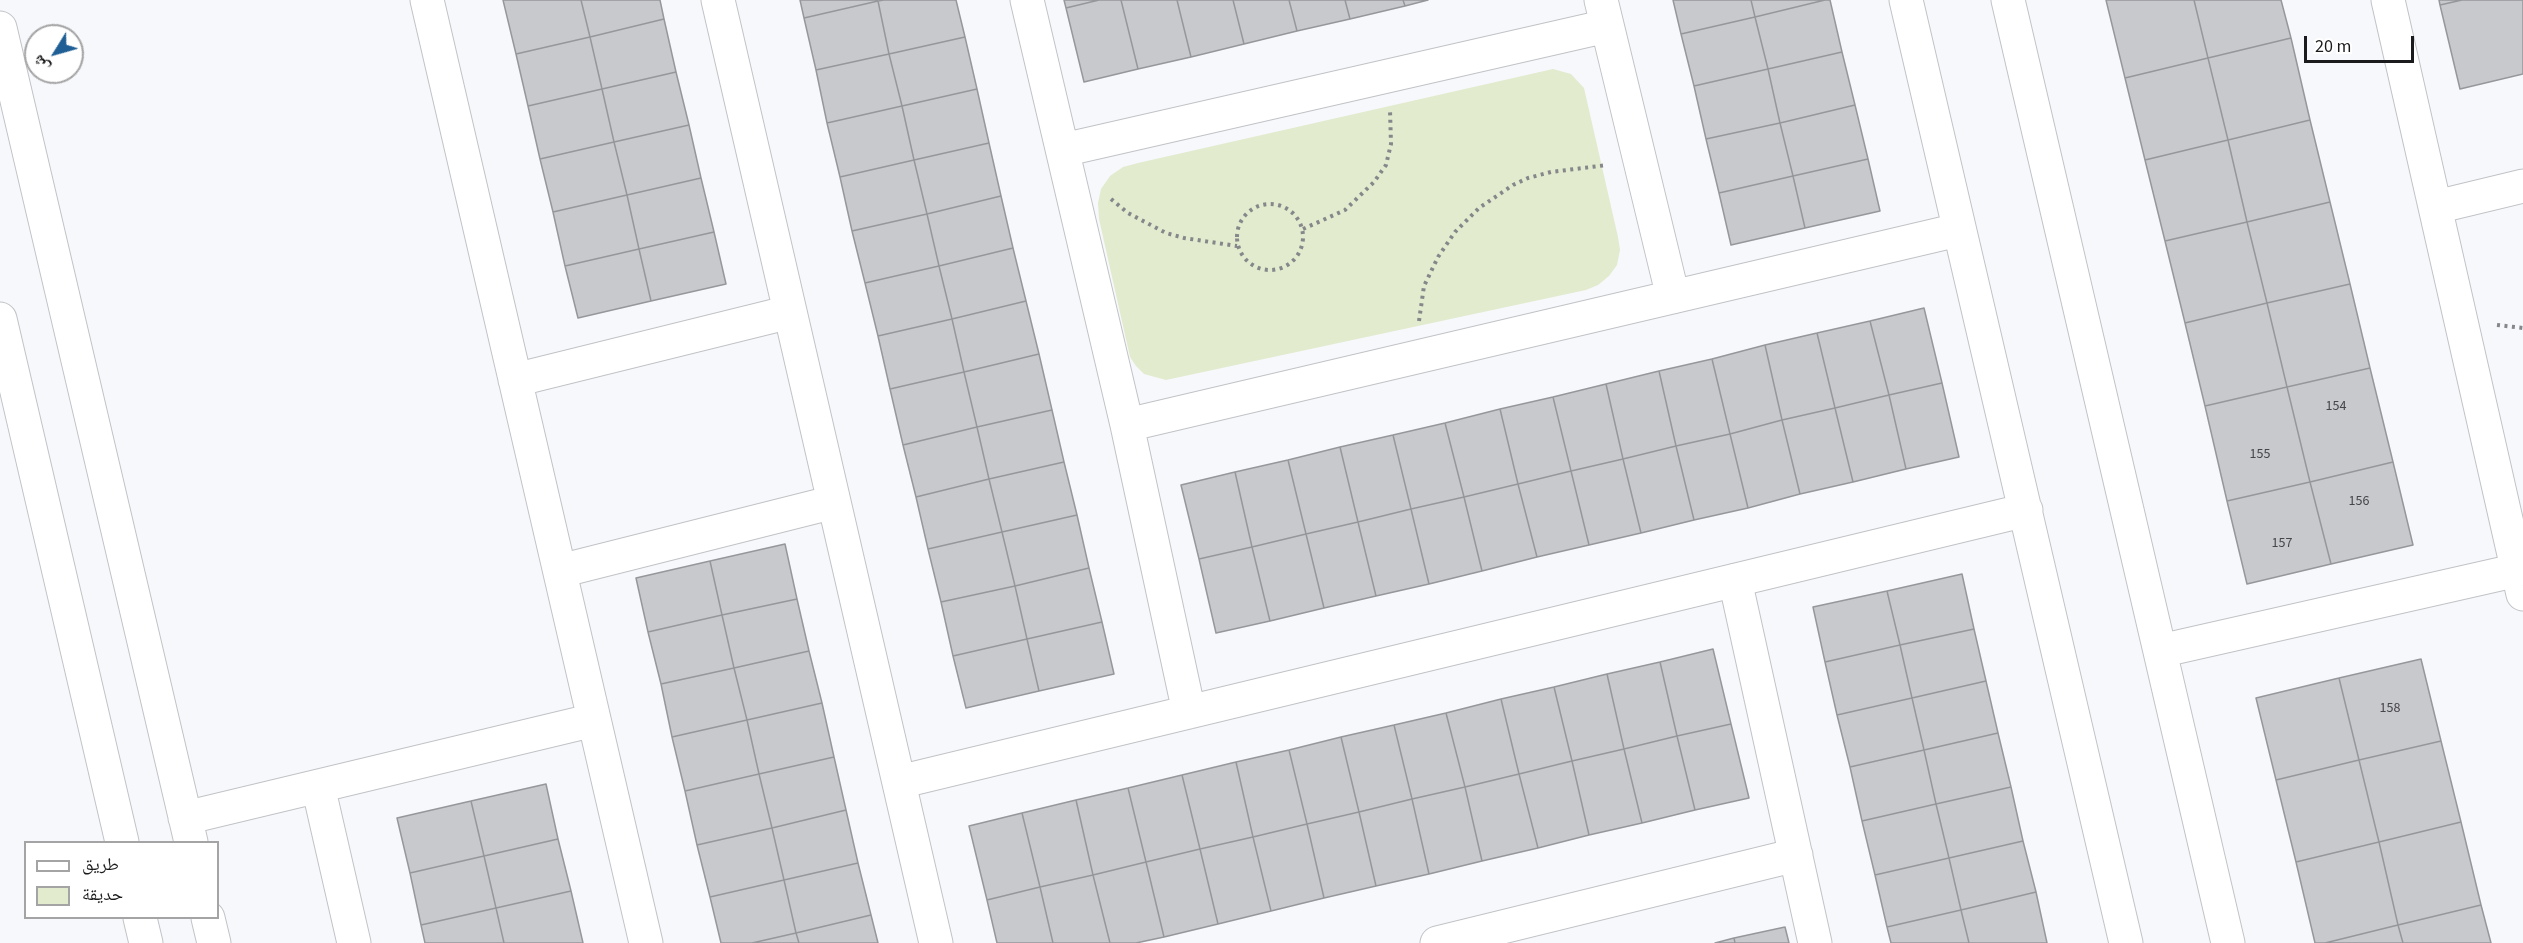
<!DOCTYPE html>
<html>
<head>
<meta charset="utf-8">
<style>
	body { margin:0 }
	#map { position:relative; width:2523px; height:943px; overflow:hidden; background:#f7f8fc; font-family:"Source Sans 3","Noto Naskh Arabic",sans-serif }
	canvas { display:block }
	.legend { position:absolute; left:24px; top:841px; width:195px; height:78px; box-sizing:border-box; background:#fff; border:2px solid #a4a4a5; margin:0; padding:8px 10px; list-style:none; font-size:18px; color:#1b1b1d }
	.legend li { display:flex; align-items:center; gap:12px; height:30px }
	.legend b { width:30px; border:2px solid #a4a4a5 }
	.north { position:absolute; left:24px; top:24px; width:60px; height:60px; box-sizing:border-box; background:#fff; border:2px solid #a4a4a5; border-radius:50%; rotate:233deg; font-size:16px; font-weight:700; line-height:24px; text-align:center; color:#1b1b1d }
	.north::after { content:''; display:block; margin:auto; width:21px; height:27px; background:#1f5f95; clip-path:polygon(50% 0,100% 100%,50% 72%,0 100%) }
	.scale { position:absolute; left:2304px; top:36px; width:110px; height:27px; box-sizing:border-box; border:3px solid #1b1b1d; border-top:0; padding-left:8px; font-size:18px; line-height:21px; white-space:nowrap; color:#1b1b1d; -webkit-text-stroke:4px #fff; paint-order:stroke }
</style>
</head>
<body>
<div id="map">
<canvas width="2523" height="943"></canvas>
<ul class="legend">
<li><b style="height:8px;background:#fff"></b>طريق</li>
<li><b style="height:16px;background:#e2ebce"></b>حديقة</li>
</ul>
<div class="north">ش</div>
<div class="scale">20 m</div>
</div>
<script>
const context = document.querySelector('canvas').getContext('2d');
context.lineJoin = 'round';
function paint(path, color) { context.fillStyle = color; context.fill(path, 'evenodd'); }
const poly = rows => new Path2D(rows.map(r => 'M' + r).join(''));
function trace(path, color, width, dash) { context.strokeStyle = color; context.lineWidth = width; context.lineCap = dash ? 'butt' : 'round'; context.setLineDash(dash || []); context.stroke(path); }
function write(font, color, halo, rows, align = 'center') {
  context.font = font + ' "Source Sans 3",sans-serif'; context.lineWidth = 5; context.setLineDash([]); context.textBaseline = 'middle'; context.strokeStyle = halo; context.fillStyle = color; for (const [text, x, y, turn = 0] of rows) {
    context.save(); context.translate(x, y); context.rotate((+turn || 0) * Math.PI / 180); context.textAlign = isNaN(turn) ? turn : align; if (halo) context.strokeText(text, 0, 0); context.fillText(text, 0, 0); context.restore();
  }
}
paint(poly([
	[1553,69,1571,74,1584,88,1618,237,1620,250,1617,265,1609,276,1598,285,1586,290,1166,380,1144,374,1136,366,1130,357,1099,219,1098,203,1101,189,1110,176,1123,167,1138,163]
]), '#e2ebce');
const building = poly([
	[503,0,581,0,590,37,516,54,503,0],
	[581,0,660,0,664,19,590,37,581,0],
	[800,0,877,0,878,1,804,18,800,0],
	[884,0,956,0,965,37,889,54,878,1,884,0],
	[1064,0,1099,0,1066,8,1064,0],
	[1099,0,1121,0,1138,69,1084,82,1066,8,1099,0],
	[1121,0,1177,0,1191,57,1138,69,1121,0],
	[1177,0,1233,0,1244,44,1191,57,1177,0],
	[1233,0,1289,0,1297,31,1244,44,1233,0],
	[1289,0,1345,0,1350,19,1297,31,1289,0],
	[1345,0,1403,0,1405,6,1350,19,1345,0],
	[1403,0,1428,0,1405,6,1403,0],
	[1673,0,1751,0,1755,17,1681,34,1673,0],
	[1751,0,1825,0,1755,17,1751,0],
	[1825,0,1830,0,1842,52,1768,69,1755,17,1825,0],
	[2106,0,2194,0,2208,58,2125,78,2106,0],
	[2194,0,2281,0,2291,38,2208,58,2194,0],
	[2439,0,2462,0,2440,5,2439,0],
	[2462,0,2523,0,2523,74,2460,89,2440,5,2462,0],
	[878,1,889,54,816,70,804,18,878,1],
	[1755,17,1768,69,1694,86,1681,34,1755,17],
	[664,19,676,72,602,89,590,37,664,19],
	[590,37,602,89,528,106,516,54,590,37],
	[965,37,977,89,902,106,889,54,965,37],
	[2291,38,2310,120,2228,140,2208,58,2291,38],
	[1842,52,1855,105,1780,123,1768,69,1842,52],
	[889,54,902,106,827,123,816,70,889,54],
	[2208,58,2228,140,2145,160,2125,78,2208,58],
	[1768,69,1780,123,1706,139,1694,86,1768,69],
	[676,72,689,125,614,142,602,89,676,72],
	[602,89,614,142,540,159,528,106,602,89],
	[977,89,989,143,914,160,902,106,977,89],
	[1855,105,1868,159,1793,176,1780,123,1855,105],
	[902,106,914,160,840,177,827,123,902,106],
	[2310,120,2330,202,2247,222,2228,140,2310,120],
	[1780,123,1793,176,1719,193,1706,139,1780,123],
	[689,125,701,178,627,195,614,142,689,125],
	[2228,140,2247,222,2165,241,2145,160,2228,140],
	[614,142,627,195,553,212,540,159,614,142],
	[989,143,1001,196,927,214,914,160,989,143],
	[1868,159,1880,211,1805,228,1793,176,1868,159],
	[914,160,927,214,852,231,840,177,914,160],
	[1793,176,1805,228,1731,245,1719,193,1793,176],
	[701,178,714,232,639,249,627,195,701,178],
	[627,195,639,249,565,266,553,212,627,195],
	[1001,196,1013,248,939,266,927,214,1001,196],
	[2330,202,2350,284,2267,303,2247,222,2330,202],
	[927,214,939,266,865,283,852,231,927,214],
	[2247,222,2267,303,2185,323,2165,241,2247,222],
	[714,232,726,284,651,301,639,249,714,232],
	[1013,248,1026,301,952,319,939,266,1013,248],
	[639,249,651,301,578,318,565,266,639,249],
	[939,266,952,319,878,336,865,283,939,266],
	[2350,284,2370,368,2287,387,2267,303,2350,284],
	[1026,301,1039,354,964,372,952,319,1026,301],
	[2267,303,2287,387,2205,406,2185,323,2267,303],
	[1924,308,1942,383,1889,395,1870,321,1924,308],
	[952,319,964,372,890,389,878,336,952,319],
	[1870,321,1889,395,1835,408,1817,333,1870,321],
	[1817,333,1835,408,1782,420,1765,345,1817,333],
	[1765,345,1782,420,1730,434,1712,359,1765,345],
	[1039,354,1052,410,977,427,964,372,1039,354],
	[1712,359,1730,434,1676,446,1659,371,1712,359],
	[2370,368,2393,462,2310,482,2287,387,2370,368],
	[1659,371,1676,446,1623,459,1606,384,1659,371],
	[964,372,977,427,903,445,890,389,964,372],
	[1942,383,1959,457,1906,469,1889,395,1942,383],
	[1606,384,1623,459,1571,471,1553,397,1606,384],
	[2287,387,2310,482,2227,501,2205,406,2287,387],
	[1889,395,1906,469,1853,482,1835,408,1889,395],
	[1553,397,1571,471,1518,484,1500,409,1553,397],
	[1835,408,1853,482,1800,494,1782,420,1835,408],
	[1500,409,1518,484,1464,497,1445,423,1500,409],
	[1052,410,1064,462,989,479,977,427,1052,410],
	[1782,420,1800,494,1748,508,1730,434,1782,420],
	[1445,423,1464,497,1411,509,1393,435,1445,423],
	[977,427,989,479,916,497,903,445,977,427],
	[1730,434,1748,508,1694,520,1676,446,1730,434],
	[1393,435,1411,509,1358,522,1340,447,1393,435],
	[1676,446,1694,520,1641,533,1623,459,1676,446],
	[1340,447,1358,522,1306,534,1288,460,1340,447],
	[1623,459,1641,533,1589,545,1571,471,1623,459],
	[1288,460,1306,534,1252,547,1235,472,1288,460],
	[1064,462,1077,515,1002,532,989,479,1064,462],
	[2393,462,2413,545,2331,564,2310,482,2393,462],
	[1571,471,1589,545,1537,557,1518,484,1571,471],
	[1235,472,1252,547,1199,559,1181,485,1235,472],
	[989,479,1002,532,928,549,916,497,989,479],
	[2310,482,2331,564,2247,584,2227,501,2310,482],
	[1518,484,1537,557,1482,571,1464,497,1518,484],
	[1464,497,1482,571,1429,584,1411,509,1464,497],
	[1411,509,1429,584,1376,596,1358,522,1411,509],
	[1077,515,1089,568,1015,586,1002,532,1077,515],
	[1358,522,1376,596,1324,608,1306,534,1358,522],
	[1002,532,1015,586,941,602,928,549,1002,532],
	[1306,534,1324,608,1270,621,1252,547,1306,534],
	[785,544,797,599,722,615,710,561,785,544],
	[1252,547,1270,621,1216,633,1199,559,1252,547],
	[710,561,722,615,648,632,636,578,710,561],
	[1089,568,1102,622,1027,639,1015,586,1089,568],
	[1962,574,1974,629,1900,645,1887,591,1962,574],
	[1015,586,1027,639,953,656,941,602,1015,586],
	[1887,591,1900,645,1825,662,1813,607,1887,591],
	[797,599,809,651,734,668,722,615,797,599],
	[722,615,734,668,661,684,648,632,722,615],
	[1102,622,1114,674,1039,691,1027,639,1102,622],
	[1974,629,1986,681,1912,698,1900,645,1974,629],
	[1027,639,1039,691,966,708,953,656,1027,639],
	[1900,645,1912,698,1837,715,1825,662,1900,645],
	[1713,649,1731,724,1677,736,1660,662,1713,649],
	[809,651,822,703,747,720,734,668,809,651],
	[2421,659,2441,741,2359,760,2339,678,2421,659],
	[1660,662,1677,736,1624,749,1607,674,1660,662],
	[734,668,747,720,672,737,661,684,734,668],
	[1607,674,1624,749,1572,761,1554,687,1607,674],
	[2339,678,2359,760,2276,780,2256,698,2339,678],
	[1986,681,1998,733,1924,750,1912,698,1986,681],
	[1554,687,1572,761,1519,774,1501,699,1554,687],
	[1912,698,1924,750,1850,767,1837,715,1912,698],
	[1501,699,1519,774,1465,787,1446,713,1501,699],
	[822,703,834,757,759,774,747,720,822,703],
	[1446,713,1465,787,1412,799,1394,725,1446,713],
	[747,720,759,774,685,791,672,737,747,720],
	[1731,724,1749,798,1695,810,1677,736,1731,724],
	[1394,725,1412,799,1359,812,1341,737,1394,725],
	[1998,733,2011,787,1936,804,1924,750,1998,733],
	[1677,736,1695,810,1642,823,1624,749,1677,736],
	[1341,737,1359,812,1307,824,1289,750,1341,737],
	[2441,741,2461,822,2379,842,2359,760,2441,741],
	[1624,749,1642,823,1589,835,1572,761,1624,749],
	[1289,750,1307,824,1253,837,1236,762,1289,750],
	[1924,750,1936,804,1862,821,1850,767,1924,750],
	[834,757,846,810,772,828,759,774,834,757],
	[2359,760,2379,842,2296,862,2276,780,2359,760],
	[1572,761,1589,835,1538,848,1519,774,1572,761],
	[1236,762,1253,837,1200,849,1182,775,1236,762],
	[759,774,772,828,697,845,685,791,759,774],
	[1519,774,1538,848,1482,861,1465,787,1519,774],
	[1182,775,1200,849,1146,862,1128,788,1182,775],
	[546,784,558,839,484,856,471,801,546,784],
	[1465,787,1482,861,1429,874,1412,799,1465,787],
	[2011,787,2023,841,1949,858,1936,804,2011,787],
	[1128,788,1146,862,1093,875,1076,800,1128,788],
	[1412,799,1429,874,1376,886,1359,812,1412,799],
	[1076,800,1093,875,1040,887,1022,813,1076,800],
	[471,801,484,856,410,873,397,818,471,801],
	[1936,804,1949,858,1875,875,1862,821,1936,804],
	[846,810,858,863,784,880,772,828,846,810],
	[1359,812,1376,886,1324,898,1307,824,1359,812],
	[1022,813,1040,887,987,900,969,826,1022,813],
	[2461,822,2481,905,2398,925,2379,842,2461,822],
	[1307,824,1324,898,1271,911,1253,837,1307,824],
	[772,828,784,880,710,897,697,845,772,828],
	[1253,837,1271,911,1218,924,1200,849,1253,837],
	[558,839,571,891,496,908,484,856,558,839],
	[2023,841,2036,892,1961,910,1949,858,2023,841],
	[2379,842,2398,925,2325,943,2315,943,2296,862,2379,842],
	[1200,849,1218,924,1164,937,1146,862,1200,849],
	[484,856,496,908,421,925,410,873,484,856],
	[1949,858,1961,910,1887,927,1875,875,1949,858],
	[1146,862,1164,937,1136,943,1110,943,1093,875,1146,862],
	[858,863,871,915,796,933,784,880,858,863],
	[1093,875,1110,943,1053,943,1040,887,1093,875],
	[784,880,796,933,752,943,721,943,710,897,784,880],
	[1040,887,1053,943,997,943,987,900,1040,887],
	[571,891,583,943,504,943,496,908,571,891],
	[2036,892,2047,943,1969,943,1961,910,2036,892],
	[2481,905,2491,943,2403,943,2398,925,2481,905],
	[496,908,504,943,425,943,421,925,496,908],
	[1961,910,1969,943,1891,943,1887,927,1961,910],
	[871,915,878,943,799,943,796,933,871,915],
	[2398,925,2403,943,2325,943,2398,925],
	[1785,927,1789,943,1735,943,1734,938,1785,927],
	[796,933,799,943,752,943,796,933],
	[1734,938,1735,943,1715,943,1734,938]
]);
paint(building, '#c8c9cd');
trace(building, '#96979b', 1.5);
const minor = poly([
	[427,0,646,943],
	[718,0,936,943],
	[1027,0,1127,425,1189,712],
	[1601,0,1673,297],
	[1906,0,2126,943],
	[2008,0,2228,943],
	[2388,0,2523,594],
	[0,28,191,842],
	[1063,150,1607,26],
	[2436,207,2523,186],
	[0,319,122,842],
	[515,380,790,312],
	[1127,425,1958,230],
	[560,571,834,502],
	[1735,580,1815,943],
	[2160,651,2518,570],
	[899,782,2026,510],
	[318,786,354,943],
	[185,818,594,720],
	[140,918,146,943],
	[208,918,214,943],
	[1437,943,1796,855]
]);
trace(minor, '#c1c3c6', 35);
trace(poly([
	[1111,199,1128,213,1166,233,1184,238,1237,246],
	'1237 237a33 33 0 1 1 66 0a33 33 0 1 1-66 0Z',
	[1303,229,1345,210,1374,182,1386,165,1391,144,1390,110],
	[1419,321,1424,286,1438,257,1455,232,1479,208,1513,185,1528,178,1551,172,1607,165],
	[2497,325,2523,328]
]), '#86878a', 4, [3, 4.5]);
trace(minor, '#fff', 33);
write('14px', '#464649', null, [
	["154",2336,407],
	["155",2260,455],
	["156",2359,502],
	["157",2282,544],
	["158",2390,709]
]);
</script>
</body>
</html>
